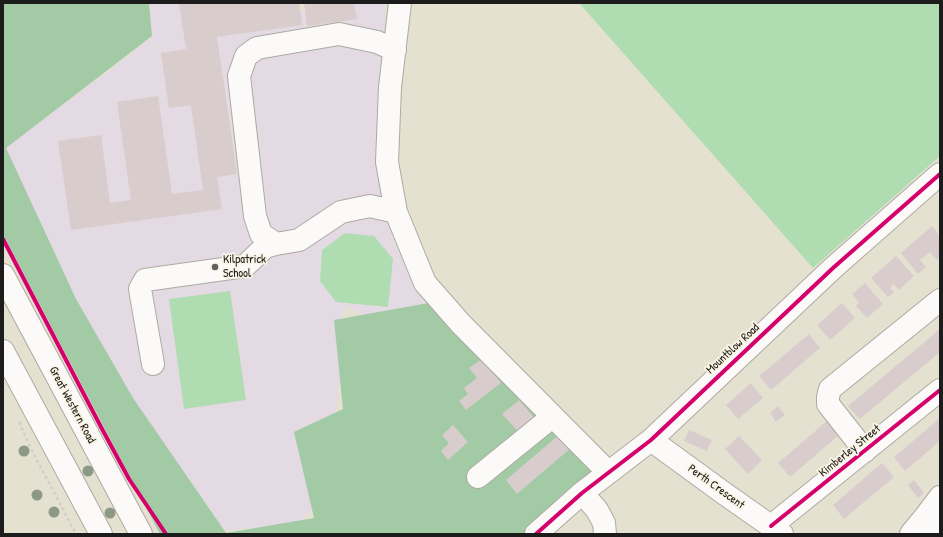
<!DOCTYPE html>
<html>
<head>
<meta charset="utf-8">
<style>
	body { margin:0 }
	#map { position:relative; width:943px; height:537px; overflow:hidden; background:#e5e1d0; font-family:"Patrick Hand",sans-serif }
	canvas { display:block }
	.frame { position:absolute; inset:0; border:4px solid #1c1c1c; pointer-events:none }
</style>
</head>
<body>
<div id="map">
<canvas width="943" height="537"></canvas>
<div class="frame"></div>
</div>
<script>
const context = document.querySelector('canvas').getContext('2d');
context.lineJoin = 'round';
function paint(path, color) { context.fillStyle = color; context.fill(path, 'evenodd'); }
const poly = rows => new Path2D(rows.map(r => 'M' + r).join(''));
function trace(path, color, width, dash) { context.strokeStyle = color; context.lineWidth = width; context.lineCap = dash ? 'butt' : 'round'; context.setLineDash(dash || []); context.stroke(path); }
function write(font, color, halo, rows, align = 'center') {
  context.font = font + ' "Patrick Hand",sans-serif'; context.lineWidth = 3.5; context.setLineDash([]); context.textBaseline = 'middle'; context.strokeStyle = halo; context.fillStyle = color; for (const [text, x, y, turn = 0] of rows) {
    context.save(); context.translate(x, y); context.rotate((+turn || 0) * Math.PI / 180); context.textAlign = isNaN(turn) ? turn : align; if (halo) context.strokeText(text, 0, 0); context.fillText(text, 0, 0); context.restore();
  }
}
paint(poly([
	[149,3,290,3,292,14,308,11,307,3,385,3,384,207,388,214,394,243,403,259,443,315,416,353,347,305,337,329,344,381,339,381,334,431,315,507,295,526,281,533,252,528,217,531,26,274,3,235,5,148,134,52,152,36]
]), '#e3dae3');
paint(poly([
	[579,3,940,3,940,156,813,268],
	[345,233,374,236,393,259,388,307,336,302,320,281,322,250],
	[230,291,246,400,184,409,169,299]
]), '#b0dcb2');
paint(poly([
	[3,3,149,3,152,36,6,148,76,299,133,398,226,533,314,518,294,432,343,409,334,320,434,302,608,472,536,534,160,534,3,234]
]), '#a2caa5');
paint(poly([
	[179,3,299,3,302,25,217,37,237,174,217,177,222,209,71,230,58,141,101,135,110,203,131,200,117,102,158,96,172,194,203,190,191,105,169,108,161,53,186,49],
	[304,3,354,3,357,19,307,26],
	[932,226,940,236,940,258,937,260,930,252,920,260,926,267,918,274,901,253],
	[896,256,914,276,899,290,894,284,890,288,894,292,888,297,871,278],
	[865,283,883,304,867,318,856,306,859,303,852,294],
	[842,303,855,318,830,340,817,325],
	[940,329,940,352,860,419,848,406],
	[809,334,820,348,771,390,759,376],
	[482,359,501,383,466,410,459,401,468,394,464,388,477,378,469,368],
	[751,383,763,398,738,419,726,405],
	[519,400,538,422,522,436,502,414],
	[778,406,785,415,776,422,770,413],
	[940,418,940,441,905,471,894,457],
	[827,421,839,435,790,477,778,463],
	[453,425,468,442,448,460,441,451,449,443,442,435],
	[689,430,712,440,707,451,684,441],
	[560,434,571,448,517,494,506,480],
	[739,436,762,460,748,474,725,449],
	[882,463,894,477,844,519,833,505],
	[914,480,924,493,918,498,908,485]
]), '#d9cccd');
const minor = poly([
	[400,3,390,87,387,162,396,212,425,283,461,324,608,472],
	[395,50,377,42,339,34,257,48,246,56,239,76,255,216,261,234,276,244,299,240,341,212,370,206,396,212],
	[153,364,140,289,145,280,245,266,265,247,276,244],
	[651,440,725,494,782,534],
	[865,451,828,404,828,397,830,389,940,300],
	[478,477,552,417],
	[582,493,597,510,604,523,605,534],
	[771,526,940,390],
	[938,533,925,517,940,497],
	[536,534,582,493,651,440,833,268,940,174],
	[911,534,925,517]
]);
const major = poly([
	[3,275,141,534],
	[3,351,101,534]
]);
trace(minor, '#adaaa0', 24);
trace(major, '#adaaa0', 24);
trace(poly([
	[19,422,30,447,76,534]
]), '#d0ceca', 2.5, [3, 3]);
trace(minor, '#fbfaf8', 22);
trace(major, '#fbfaf8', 22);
trace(poly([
	[3,239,101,427,129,479,166,534],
	[771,526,940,390],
	[536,534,582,493,651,440,833,268,940,174]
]), '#d6006c', 4);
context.fillStyle = '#8b9985';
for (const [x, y] of [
	[24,451],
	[88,471],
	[37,495],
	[54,512],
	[110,513]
]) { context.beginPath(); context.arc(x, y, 5.5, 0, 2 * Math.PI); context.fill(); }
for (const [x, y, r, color] of [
	[215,267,4,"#62615b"]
]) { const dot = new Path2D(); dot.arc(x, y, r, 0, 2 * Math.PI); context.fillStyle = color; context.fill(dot); trace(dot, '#fcf5e5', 1.5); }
write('12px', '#1c1c1c', '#fcf5e5', [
	["Kilpatrick",223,260],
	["School",223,274]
], 'left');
write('12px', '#1c1c1c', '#fcf5e5', [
	["Mountblow Road",733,349,-43],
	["Great Western Road",72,405,62],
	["Kimberley Street",850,451,-39],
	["Perth Crescent",716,487,36]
]);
</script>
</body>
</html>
